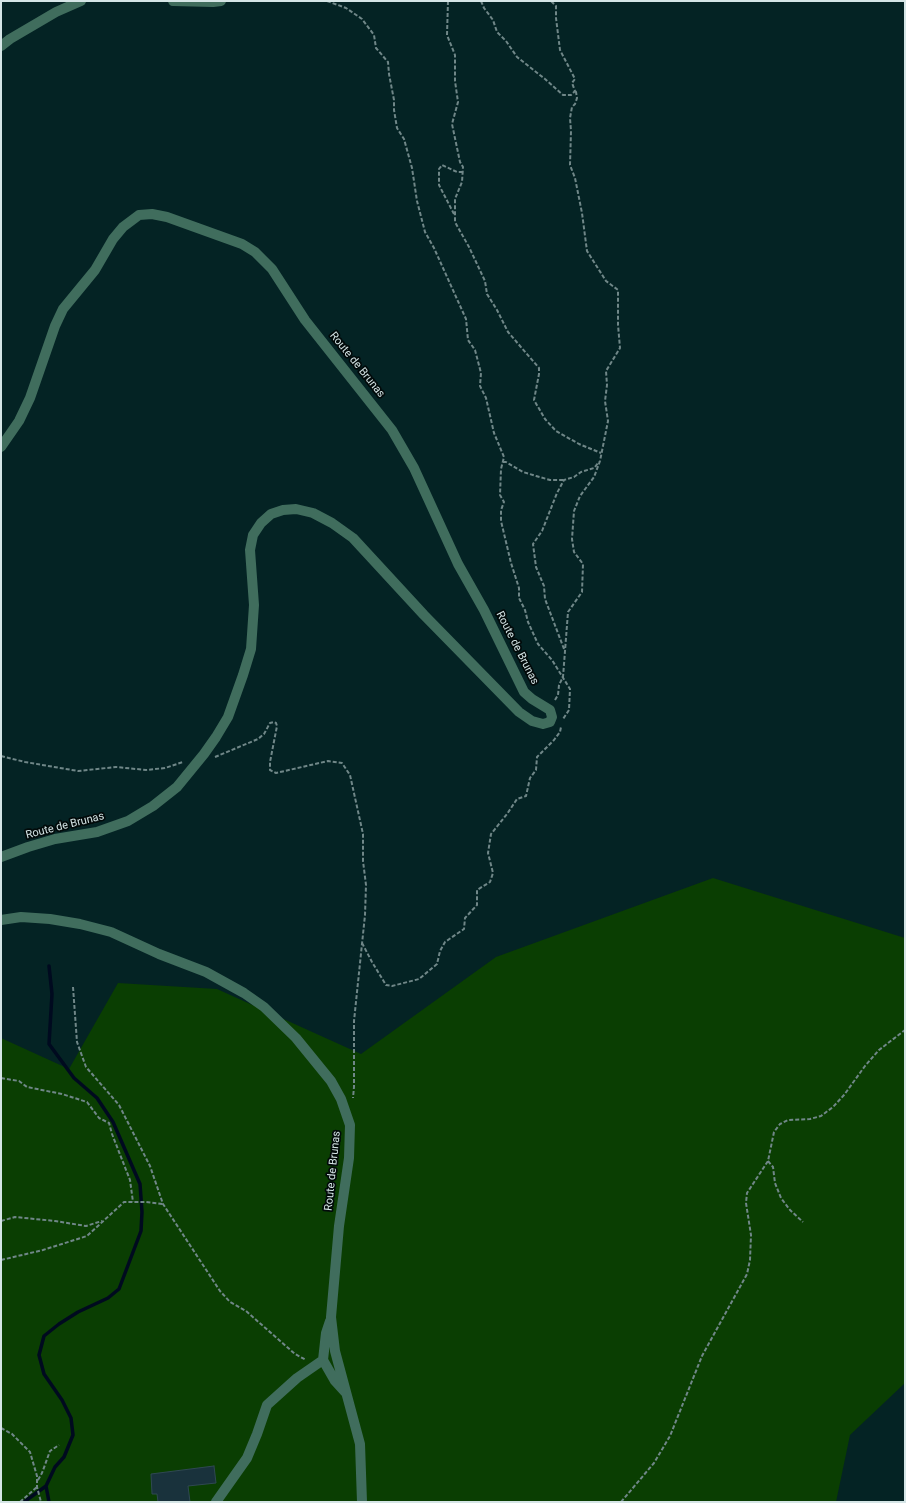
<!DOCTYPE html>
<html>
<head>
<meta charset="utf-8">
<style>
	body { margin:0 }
	#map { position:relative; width:906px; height:1503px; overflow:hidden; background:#042324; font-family:Roboto,sans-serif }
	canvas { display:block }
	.frame { position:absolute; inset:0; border:2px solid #d5e5e6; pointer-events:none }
</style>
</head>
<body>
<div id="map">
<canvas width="906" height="1503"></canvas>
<div class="frame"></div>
</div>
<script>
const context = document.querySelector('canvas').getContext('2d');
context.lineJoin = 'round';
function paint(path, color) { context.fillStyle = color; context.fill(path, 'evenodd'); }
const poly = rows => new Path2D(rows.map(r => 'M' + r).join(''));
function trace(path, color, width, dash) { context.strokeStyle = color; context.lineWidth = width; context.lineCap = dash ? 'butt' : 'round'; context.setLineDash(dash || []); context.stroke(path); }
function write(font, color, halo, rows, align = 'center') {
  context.font = font + ' Roboto,sans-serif'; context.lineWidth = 3.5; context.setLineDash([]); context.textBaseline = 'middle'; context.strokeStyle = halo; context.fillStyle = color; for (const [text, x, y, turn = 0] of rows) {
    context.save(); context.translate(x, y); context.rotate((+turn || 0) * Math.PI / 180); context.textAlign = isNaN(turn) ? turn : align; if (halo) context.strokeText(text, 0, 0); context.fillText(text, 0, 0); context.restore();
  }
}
paint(poly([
	[713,878,905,938,905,1383,850,1435,836,1502,1,1502,1,1038,69,1069,118,983,217,989,361,1054,496,957]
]), '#0a3e02');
trace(poly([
	[49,966,52,994,49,1044,74,1078,97,1098,113,1122,140,1184,142,1212,141,1231,119,1289,108,1298,78,1312,59,1324,44,1336,39,1355,44,1374,62,1400,71,1418,73,1435,64,1457,55,1467,46,1486,49,1502],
	[24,1502,46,1486]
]), '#000a1f', 3.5);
const building = poly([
	[214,1466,216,1483,188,1486,190,1502,158,1502,157,1494,152,1494,151,1474,214,1466]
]);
paint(building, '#19323c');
trace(building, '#2f4852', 1);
trace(poly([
	[327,1,346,8,362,19,374,35,376,48,388,62,389,74,394,100,394,110,397,128,404,139,412,168,417,201,425,232,434,248,466,319,468,340,475,350,481,373,480,386,486,398,494,433,504,457,501,469,500,495,504,502,501,510,501,521,511,563,519,588,519,598,525,610,528,622,538,644,552,660,570,689,569,710,563,719],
	[448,1,447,35,455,55,455,81,458,102,452,124,460,162,463,167,462,182,455,199,455,222,469,247,485,281,487,294,497,310,508,332,539,368,539,374,534,400,545,419,556,431,579,444,601,453],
	[481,1,484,8,493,20,497,32,506,41,517,57,545,79,563,95,571,95,575,91,572,83,575,79,560,50,556,18,556,6,551,1],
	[454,214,439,185,439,169,442,165,457,172,462,172],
	[503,462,506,462,523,472,536,476,550,480,564,480],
	[564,649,545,599,544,586,536,567,533,544,542,531,557,493,564,480,574,477,581,472,594,468,599,462],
	[555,700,558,695,559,685,563,677,568,612,582,592,583,564,574,552,572,539,574,511,580,496,594,477,600,461,608,421,605,401,607,385,606,371,620,348,618,325,618,290,606,281,587,251,582,213,575,178,570,165,571,131,570,118,572,107,575,104,577,98,576,92,575,91],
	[1,756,25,762,78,771,116,767,146,770,165,768,183,762],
	[215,757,258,739,264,734,270,723,274,722,276,723,277,726,270,762,270,770,276,773,328,761,342,763,350,775,363,834,363,861,366,885,365,915,354,1021,354,1087,353,1098],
	[362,943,372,962,386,985,392,986,419,979,437,964,440,951,445,942,464,929,465,918,477,905,477,890,490,882,493,873,488,853,491,834,507,814,517,799,526,796,530,778,536,770,537,757,554,740,560,732,561,727],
	[73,987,77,1042,86,1067,119,1105,150,1166,163,1204,220,1291,230,1302,246,1311,295,1354,306,1360],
	[1,1078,19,1081,27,1087,62,1094,87,1102,99,1118,109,1123,112,1134,130,1180,133,1202],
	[768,1161,773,1167,775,1183,781,1198,790,1210,803,1222],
	[1,1221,15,1217,55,1221,86,1226,102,1221],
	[1,1260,43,1250,87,1236,124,1202,146,1202,163,1204],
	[1,1428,12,1434,30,1452,37,1476,37,1487,41,1502],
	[38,1480,42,1473,50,1451,59,1445],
	[20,1502,37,1487],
	[621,1502,654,1463,670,1436,702,1356,747,1274,750,1260,751,1235,746,1203,747,1193,768,1161,774,1132,780,1124,788,1120,810,1119,821,1116,833,1107,844,1095,865,1066,879,1050,905,1030]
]), '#708788', 2, [4, 2]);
trace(poly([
	[173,1,213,2,221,1],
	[1,46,10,39,56,12,81,1],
	[1,447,19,421,30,398,55,326,63,309,95,270,113,239,123,227,139,215,152,214,167,217,242,244,255,252,272,269,305,320,392,430,414,468,458,564,484,610,524,692,532,699,550,710,552,717,550,722,543,724,532,721,519,712,424,615,353,538,332,523,313,513,296,509,283,510,271,514,261,523,253,535,250,550,254,605,251,649,243,675,228,717,216,737,204,754,177,787,153,806,128,821,97,832,55,839,28,847,1,857],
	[1,920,21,917,50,919,80,924,111,932,159,954,206,972,244,993,264,1007,296,1038,331,1081,341,1099,350,1125,349,1158,339,1226,331,1317,335,1351,360,1444,362,1502],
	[330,1321,326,1333,323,1360,335,1381,345,1392],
	[216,1502,247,1458,257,1434,267,1405,297,1378,323,1360]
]), '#406d5d', 10);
write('11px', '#d5e5e6', '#020a0a', [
	["Route de Brunas",357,365,51],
	["Route de Brunas",517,648,63],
	["Route de Brunas",65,826,-14],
	["Route de Brunas",333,1171,-84]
]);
</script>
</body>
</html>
